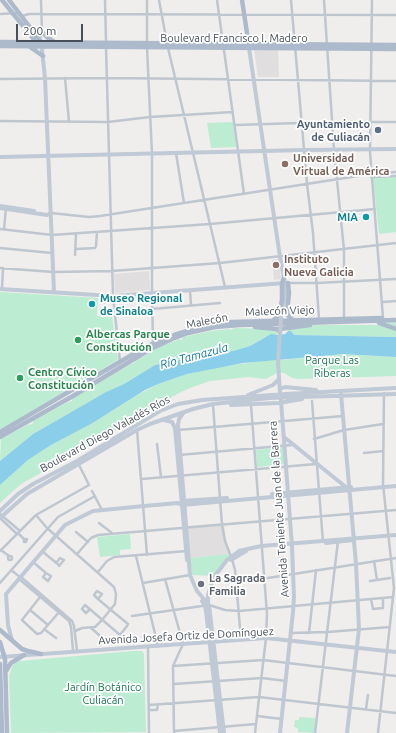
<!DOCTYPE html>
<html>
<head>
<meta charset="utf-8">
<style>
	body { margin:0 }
	#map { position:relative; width:396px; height:733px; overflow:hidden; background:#f0eded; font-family:Ubuntu,sans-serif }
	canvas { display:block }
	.scale { position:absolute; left:16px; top:24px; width:67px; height:18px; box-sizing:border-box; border:2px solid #464f5a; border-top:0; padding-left:5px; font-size:12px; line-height:14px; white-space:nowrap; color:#464f5a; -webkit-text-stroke:3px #fff; paint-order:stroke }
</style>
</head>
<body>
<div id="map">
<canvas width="396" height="733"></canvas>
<div class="scale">200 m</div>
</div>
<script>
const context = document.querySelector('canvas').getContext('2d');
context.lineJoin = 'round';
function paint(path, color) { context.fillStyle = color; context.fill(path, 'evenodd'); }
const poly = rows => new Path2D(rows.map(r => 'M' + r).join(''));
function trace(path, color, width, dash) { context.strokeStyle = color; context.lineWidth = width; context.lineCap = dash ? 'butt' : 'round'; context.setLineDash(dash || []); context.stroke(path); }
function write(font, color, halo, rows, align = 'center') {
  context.font = font + ' Ubuntu,sans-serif'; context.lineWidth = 3.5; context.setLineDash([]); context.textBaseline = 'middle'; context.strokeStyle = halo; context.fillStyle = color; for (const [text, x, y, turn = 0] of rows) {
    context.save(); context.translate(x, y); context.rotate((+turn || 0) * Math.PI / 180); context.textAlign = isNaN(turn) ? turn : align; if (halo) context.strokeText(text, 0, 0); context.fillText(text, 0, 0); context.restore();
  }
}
paint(poly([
	[254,49,278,49,279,77,258,77],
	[278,259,281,279,274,280,272,260],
	[149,271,150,290,115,293,114,274],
	[224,523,226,541,231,554,190,558,188,526]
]), '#e1dedf');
paint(poly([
	[233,122,236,147,211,148,207,123],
	[396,177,396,232,379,234,373,178],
	[0,292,98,298,97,316,112,317,118,359,116,361,0,430],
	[396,321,396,337,294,335,291,331,288,331,288,325,379,325,384,322],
	[234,328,277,329,277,335,263,338,250,346,233,351,194,357,155,365,124,384,106,392,33,434,0,461,1,439,29,424,30,425,33,423,33,421,68,402,72,401,72,399,131,364,135,363,135,361,160,347,179,339,182,340,183,337,211,331,229,329,231,330],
	[343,354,396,357,396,376,299,379,292,378,284,373,277,373,266,379,248,377,210,381,190,388,177,394,88,447,21,484,0,503,0,485,28,460,51,445,91,424,134,397,158,384,187,374,213,368,268,360,282,360],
	[284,447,285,464,257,467,256,450],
	[130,534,131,549,120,550,120,555,100,557,97,537],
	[228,554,230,556,215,576,192,575,190,558],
	[133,651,142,651,144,654,146,732,11,733,9,676,12,667,15,663,19,661,31,660],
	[299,717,316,718,314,733,298,732,298,728,294,727,295,720,299,720]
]), '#bcedd2');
paint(poly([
	[288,331,291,331,294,335,396,337,396,357,343,354,322,356,243,363,187,374,158,384,145,390,91,424,51,445,28,460,0,485,0,461,33,434,106,392,124,384,155,365,194,357,233,351,250,346,271,334,277,335,285,334]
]), '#8acee9');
trace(poly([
	[105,0,106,42],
	[147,0,147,43],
	[159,0,167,43],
	[217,0,244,194],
	[291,0,307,184,313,233,319,319],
	[324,0,334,150,344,250,344,318],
	[372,0,370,152,383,318],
	[0,14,19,13],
	[22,16,29,14,42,14,396,15],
	[40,39,42,32,41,0],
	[106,47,113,296,120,362],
	[147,48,152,154,152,293,153,343],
	[168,48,225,287],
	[65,78,69,122],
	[0,79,107,78,396,81],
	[0,121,108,122,150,117,233,112],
	[235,125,332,122,396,122],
	[176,153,184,203],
	[371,177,396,176],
	[51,213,89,217,100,216,371,174,396,172],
	[0,229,52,235,210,224,375,209],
	[4,229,6,208],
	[0,248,52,253],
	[76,249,95,248,96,246,97,232],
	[75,255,76,234],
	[0,268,53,272,112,271,220,263,396,243],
	[288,283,317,283,396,279],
	[2,289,3,268],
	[190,290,191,305],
	[383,302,396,301],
	[152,309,220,303],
	[312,401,323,542],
	[213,405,222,525,225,541,232,559,235,570,241,639],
	[251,405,267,614,266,638,255,733],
	[137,430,147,555],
	[178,430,343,416],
	[314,439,344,430,383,424],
	[157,444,161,477],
	[364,453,383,451],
	[179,455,292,445],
	[142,479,316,464],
	[92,491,102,510],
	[0,514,20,531],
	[36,515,47,528,114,587,116,594,115,604,102,620,95,627,82,628,75,631],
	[0,518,17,534],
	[99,523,112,533],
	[76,532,88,542],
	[18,533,24,539],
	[24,539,27,539,26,542,24,542,24,539],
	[1,550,9,556],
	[0,551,36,515,89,485,78,463],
	[43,552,59,565,59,566,64,560,60,558,56,563],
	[77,554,91,538,98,535,396,510],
	'8 558a2 2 0 1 1 4 0a2 2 0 1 1-4 0Z',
	[136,556,158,646],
	[374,561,377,580],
	[33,562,46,573,51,576,48,581,43,577,46,573],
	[11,570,20,577],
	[98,572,107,561,114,557,187,551],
	[21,577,72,621,74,626,77,651],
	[19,579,69,621,71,627,73,651],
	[165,579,183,644,173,666,174,733],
	[370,581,390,578],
	[0,583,58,517,95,496],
	[143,583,190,575],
	[236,583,396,558],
	[40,597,22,620,37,634,41,633,60,611],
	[371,599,373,609,383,608,383,598],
	[90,609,86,613,82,609,85,605,120,635,127,626,128,624,111,610,98,599,94,595,97,591,102,594,98,599],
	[30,610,48,625],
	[132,616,209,605,225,610,239,611,393,597],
	[91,628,107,642],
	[44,629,56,638],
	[291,633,328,632,390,627],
	[309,633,316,570],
	[148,647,149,733],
	[173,666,263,660,396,676],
	[174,684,262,678,286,681],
	[149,705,259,697,396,713],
	[366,709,368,695],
	[149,710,157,710,158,704],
	[257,716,282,719],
	[174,731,256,724],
	[315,733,338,541],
	[378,733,394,588,383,484,384,393]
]), '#bec6cf', 2.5);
trace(poly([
	[43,46,42,50,45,78,54,292],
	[249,48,280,257,285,283,285,295,281,318],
	[0,157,305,150,396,149],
	[0,206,34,211],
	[0,208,47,215,51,213],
	[0,289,113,296,285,283],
	[280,332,278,363,280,392],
	[280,389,285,387,316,390],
	[341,394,356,564,359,629,347,733],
	[248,395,273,385,279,379],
	[231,405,279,403,302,399],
	[184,412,179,419,178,425,190,575,197,591,209,605,224,733],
	[164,420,172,422,175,428,187,560],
	[284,437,347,488],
	[272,494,351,487],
	[182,501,227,498],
	[0,511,18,494,33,484,77,461,160,411,178,404,202,400,286,394,396,388],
	[0,518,27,494,137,430,150,424,193,409,213,404,269,398,396,394],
	[326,543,353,540,355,539],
	[231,560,246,551],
	[202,601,205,606,206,611,220,733],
	[208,605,208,595,214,577,227,560,239,551,261,546,396,535],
	[12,640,8,625,6,594,65,525,93,511,144,506,178,503,182,505,396,486],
	[0,657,266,638,396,652],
	[280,733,293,612,294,597,292,546,281,401]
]), '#c0c9d6', 4);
trace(poly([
	[2,0,37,43],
	[9,0,42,43],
	[242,0,249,46],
	[42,32,48,38,53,41],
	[0,42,396,45],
	[0,46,396,49],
	[30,47,43,56],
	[288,283,289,293,287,313,289,317,293,320],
	[274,320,279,314,282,300,282,284,284,277],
	[379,323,396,329],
	[255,327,277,329,280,332],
	[280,329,310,325],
	[174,335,207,325,232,322,382,318],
	[0,432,147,346,167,338],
	[0,437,73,396,149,350,172,339,188,333,215,327,240,325,396,320],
	[0,630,22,649,28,651,41,654],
	[0,642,5,659,7,733],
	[0,664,2,733],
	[6,671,11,663,24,655]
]), '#adbacb', 4.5);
trace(poly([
	[280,332,281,318],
	[280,392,281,401]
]), '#c0c9d6', 4);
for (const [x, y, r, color] of [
	[378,130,4,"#5c6f8a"],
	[285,164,4,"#8d6e63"],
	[366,217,4,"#0f9aa8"],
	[276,265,4,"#8d6e63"],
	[92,304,4,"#0f9aa8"],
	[78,340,4,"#2e9e5b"],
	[20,378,4,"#2e9e5b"],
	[201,584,4,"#6b7280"]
]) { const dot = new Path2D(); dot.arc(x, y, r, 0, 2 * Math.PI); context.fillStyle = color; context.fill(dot); trace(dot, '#fff', 1.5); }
write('11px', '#464f5a', '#fff', [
	["Boulevard Francisco I. Madero",234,38],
	["Malecón Viejo",280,311,-2],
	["Malecón",207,321,-11],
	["Boulevard Diego Valadés Ríos",105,434,-29],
	["Avenida Teniente Juan de la Barrera",279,509,-94],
	["Avenida Josefa Ortiz de Domínguez",186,636,-3]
]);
write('bold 11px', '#4e5e75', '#fff', [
	["Ayuntamiento",370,124],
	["de Culiacán",370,137]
], 'right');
write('bold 11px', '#785e54', '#fff', [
	["Universidad",293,158],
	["Virtual de América",293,171],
	["Instituto",284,259],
	["Nueva Galicia",284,272]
], 'left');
write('bold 11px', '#0d838f', '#fff', [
	["MIA",358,217],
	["Museo Regional",100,298,"left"],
	["de Sinaloa",100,311,"left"]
], 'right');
write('bold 11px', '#27864d', '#fff', [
	["Albercas Parque",86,334],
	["Constitución",86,347],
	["Centro Cívico",28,372],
	["Constitución",28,385]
], 'left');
write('11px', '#197850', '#fff', [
	["Parque Las",332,360],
	["Riberas",332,373],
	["Jardín Botánico",103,687],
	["Culiacán",103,700]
]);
write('bold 11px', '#5b616d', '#fff', [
	["La Sagrada",209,578],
	["Familia",209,591]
], 'left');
write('italic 12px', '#1079a2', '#fff', [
	["Río Tamazula",194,356,-15]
]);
</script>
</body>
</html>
